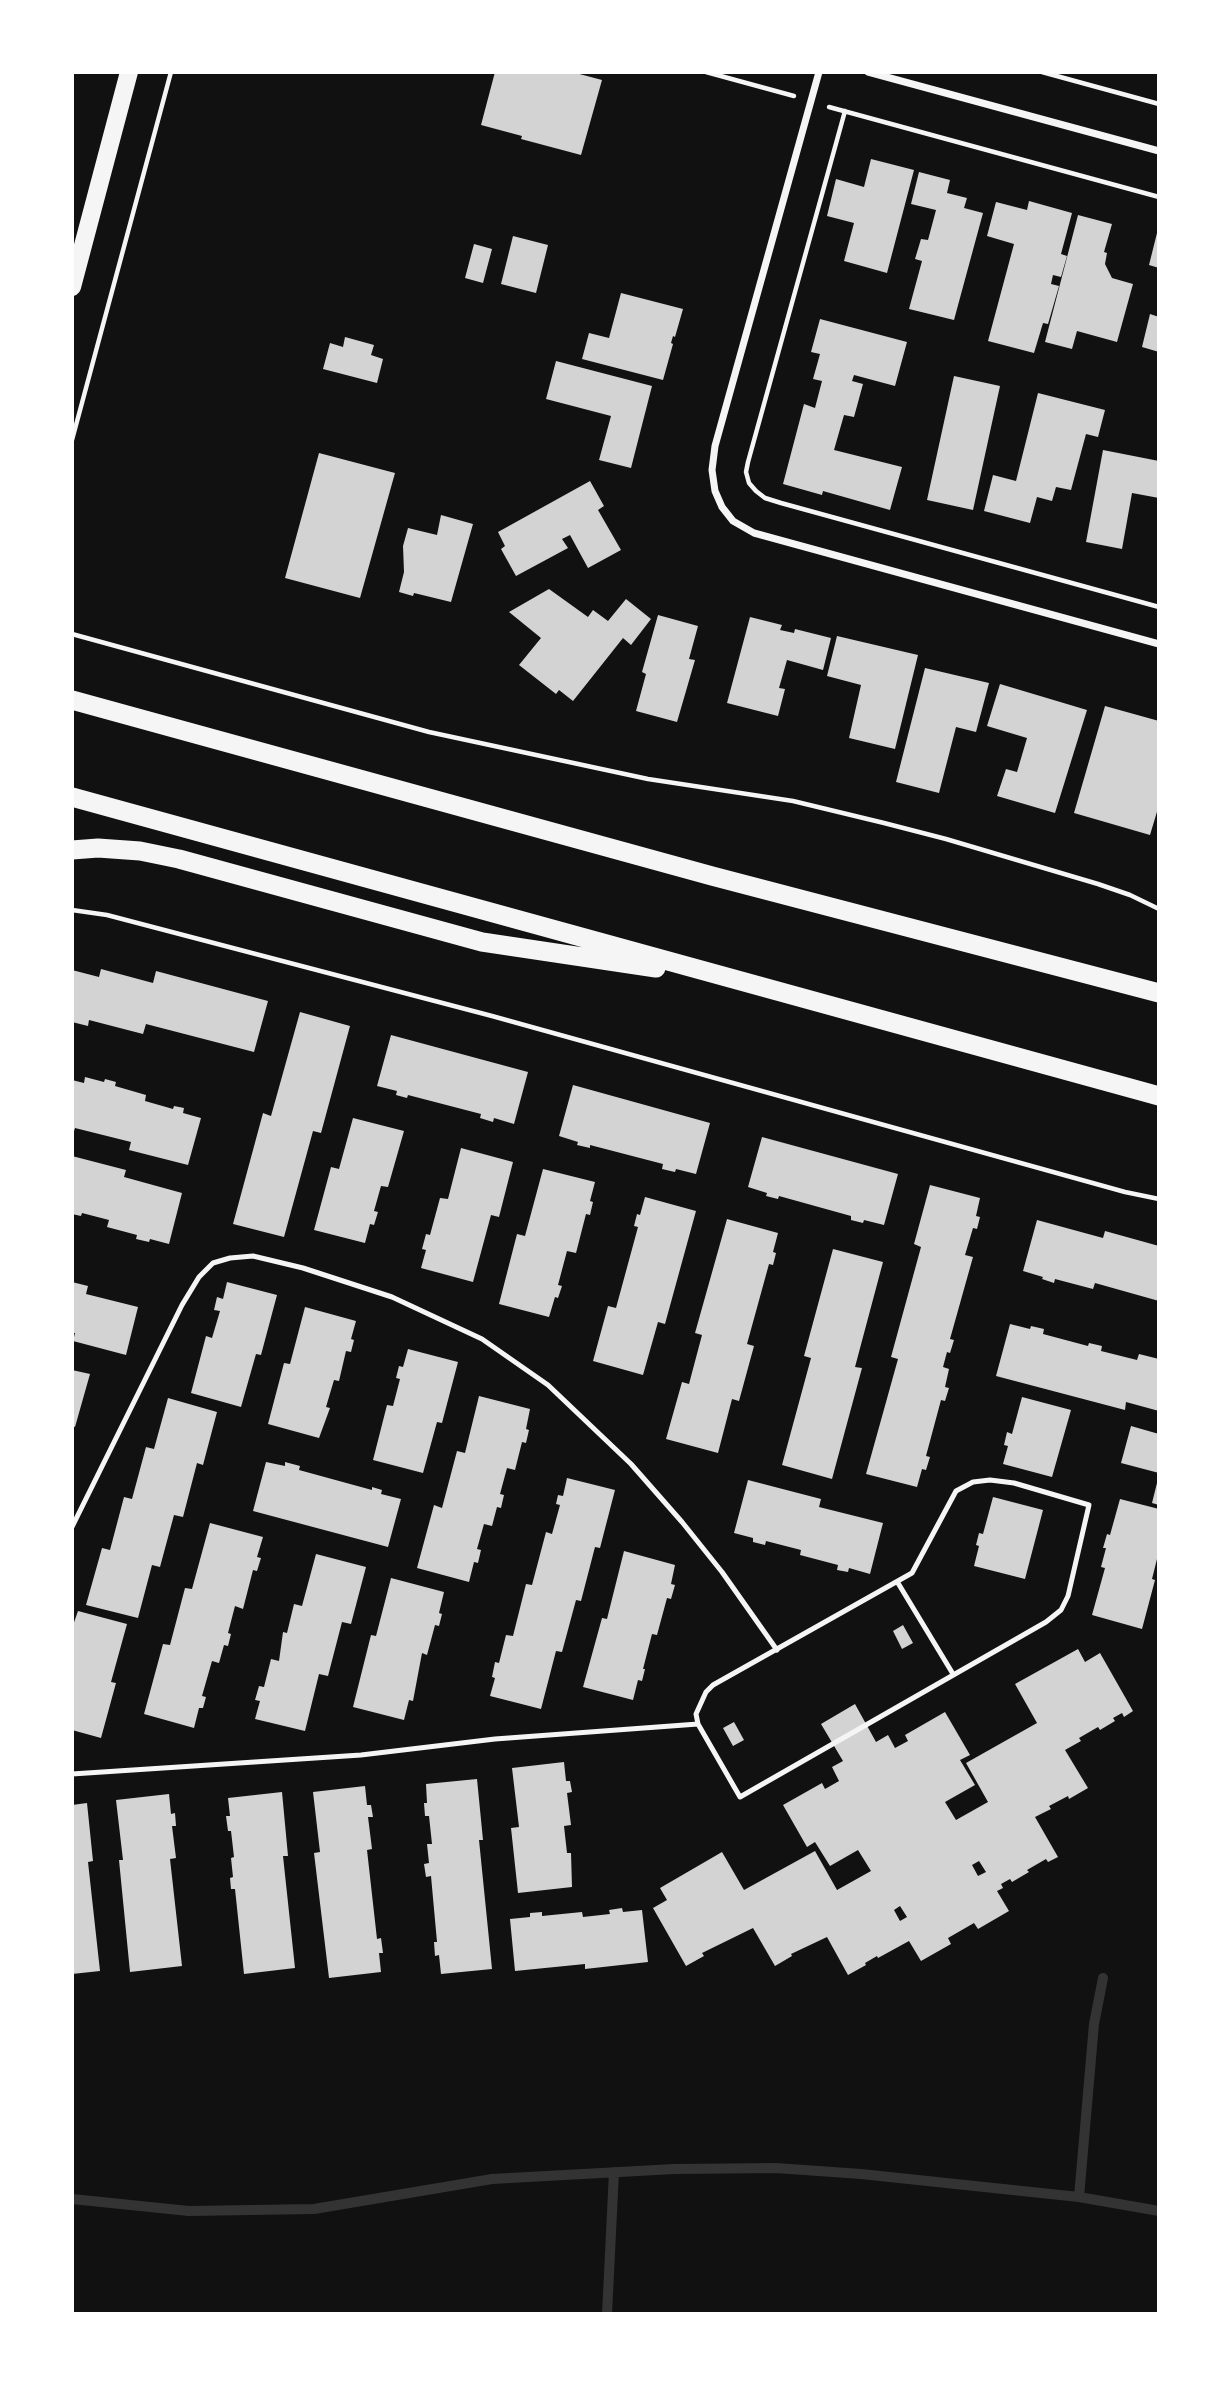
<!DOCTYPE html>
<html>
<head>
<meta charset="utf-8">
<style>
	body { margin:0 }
	#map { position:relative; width:1231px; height:2386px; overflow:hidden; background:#111; font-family:"Archivo Narrow",sans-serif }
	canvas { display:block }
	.frame { position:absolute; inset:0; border:74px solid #fff; pointer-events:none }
</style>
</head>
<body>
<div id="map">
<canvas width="1231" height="2386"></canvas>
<div class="frame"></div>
</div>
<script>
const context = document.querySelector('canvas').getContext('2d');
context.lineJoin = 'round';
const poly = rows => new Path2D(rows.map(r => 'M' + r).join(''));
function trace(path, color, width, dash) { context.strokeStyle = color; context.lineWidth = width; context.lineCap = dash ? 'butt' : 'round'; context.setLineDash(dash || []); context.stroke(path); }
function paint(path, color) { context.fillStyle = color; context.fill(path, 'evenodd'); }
trace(poly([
	[1079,2197,1094,2024,1103,1978],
	[72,2199,189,2211,314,2209,492,2179,674,2169,776,2168,861,2174,1079,2197,1159,2211],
	[607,2314,614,2172]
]), '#333', 10);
paint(poly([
	[495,72,572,72,602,80,581,155,521,139,522,136,481,125],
	[871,159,914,170,887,273,844,261,854,223,827,216,836,179,864,187],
	[919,172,950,180,947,193,967,198,964,208,983,213,954,320,909,309,922,261,915,259,921,239,928,240,936,210,911,204],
	[1029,201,1072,213,1061,254,1067,256,1061,277,1053,275,1051,284,1059,286,1048,324,1043,323,1034,353,988,341,1014,244,987,236,996,202,1027,210],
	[1078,215,1112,224,1104,252,1107,253,1105,264,1112,278,1133,284,1117,342,1077,331,1072,349,1045,342],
	[1158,229,1159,229,1159,268,1149,265],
	[513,236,548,245,536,293,501,284],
	[474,244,492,249,483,283,465,278],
	[621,293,683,309,675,337,673,336,671,343,673,344,663,380,582,359,589,333,609,338],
	[1150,314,1159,317,1159,352,1142,347],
	[820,319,907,342,895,386,854,375,852,381,863,384,854,417,844,415,834,450,902,467,890,510,823,491,822,495,783,484,804,404,815,408,822,381,813,379,820,354,811,352],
	[345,337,374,345,371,355,383,359,377,383,323,369,330,343,343,347],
	[556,361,652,386,631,468,599,460,611,416,546,399],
	[954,376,1000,386,973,510,927,500],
	[1038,393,1105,410,1098,437,1086,434,1071,490,1056,487,1052,501,1037,497,1030,523,984,511,993,475,1016,481],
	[1103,450,1159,461,1159,498,1132,493,1122,549,1086,542],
	[319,453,395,473,360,598,285,578],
	[590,481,604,506,598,510,621,550,588,568,570,535,562,539,568,548,516,576,501,549,505,546,498,532],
	[441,515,473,524,451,602,414,593,413,596,399,592,404,572,403,546,408,528,437,535],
	[549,589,588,617,593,610,608,621,626,599,651,619,631,645,623,638,573,701,559,690,556,694,519,665,541,638,509,612],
	[658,615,698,626,689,659,695,660,677,722,636,711,646,674,642,672],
	[750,617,782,625,780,630,794,633,795,629,831,638,823,670,787,660,779,688,785,689,778,716,727,703],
	[837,636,918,655,895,749,849,738,861,685,827,676],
	[925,668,989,683,976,732,956,727,939,793,896,782],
	[1000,684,1087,710,1055,813,997,796,1006,769,1017,772,1027,738,987,726],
	[1105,706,1159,721,1159,805,1150,835,1074,813],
	[101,969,153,983,156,971,268,1001,254,1052,146,1024,143,1034,89,1020,88,1026,72,1022,72,970,99,977],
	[300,1012,350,1026,321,1133,313,1131,284,1237,233,1224,263,1113,271,1116],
	[391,1035,528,1072,514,1124,494,1118,493,1122,480,1118,481,1114,408,1095,407,1098,396,1095,397,1091,377,1086],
	[85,1077,104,1082,105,1079,116,1082,115,1086,146,1095,145,1101,173,1109,174,1106,184,1108,183,1113,201,1118,188,1165,129,1150,131,1142,75,1128,72,1137,72,1080,84,1083],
	[573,1085,710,1123,696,1174,676,1169,675,1172,662,1169,663,1164,590,1145,590,1148,577,1145,578,1142,559,1136],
	[353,1118,404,1131,388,1187,381,1186,374,1211,378,1212,374,1225,370,1224,365,1243,314,1230,331,1167,339,1169],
	[762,1137,898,1174,884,1225,864,1220,863,1223,851,1220,851,1216,779,1196,778,1199,766,1196,767,1193,748,1187],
	[461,1148,513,1162,499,1217,491,1215,473,1282,421,1268,426,1250,422,1249,426,1234,430,1235,440,1198,448,1199],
	[72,1156,126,1170,124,1177,182,1193,169,1244,150,1239,149,1242,136,1239,137,1235,107,1227,109,1220,82,1213,81,1216,72,1214],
	[543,1169,595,1182,590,1201,593,1202,590,1215,586,1214,576,1253,567,1251,558,1285,562,1286,558,1298,555,1297,549,1317,499,1304,517,1234,525,1236],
	[930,1185,980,1198,976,1216,980,1217,977,1229,973,1228,965,1255,973,1257,950,1339,954,1340,950,1353,947,1352,943,1367,949,1369,945,1387,949,1388,945,1401,941,1400,926,1456,930,1457,926,1470,922,1469,917,1487,866,1474,898,1359,891,1357,921,1247,914,1244],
	[645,1197,696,1211,665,1324,658,1322,643,1375,593,1361,608,1306,616,1308,638,1227,634,1226,637,1214,640,1215],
	[727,1219,778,1233,773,1252,776,1253,773,1265,769,1264,747,1344,754,1346,739,1401,732,1399,718,1453,666,1439,682,1382,689,1384,702,1335,695,1333],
	[1037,1220,1103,1238,1105,1231,1159,1246,1159,1301,1095,1283,1093,1289,1055,1279,1054,1283,1042,1279,1043,1277,1023,1271],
	[833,1249,883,1262,855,1367,862,1368,832,1479,782,1465,811,1358,804,1356],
	[72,1282,88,1286,86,1294,138,1307,126,1355,73,1341,75,1333,72,1333],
	[227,1282,277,1295,261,1355,256,1354,241,1407,191,1393,206,1336,212,1338,220,1311,214,1310,217,1297,223,1299],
	[305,1307,356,1321,351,1339,354,1340,351,1352,346,1351,339,1381,334,1380,326,1407,330,1408,319,1438,268,1424,284,1363,290,1364],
	[1010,1324,1030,1329,1031,1326,1044,1329,1043,1334,1088,1346,1089,1343,1102,1346,1101,1351,1137,1360,1139,1354,1159,1359,1159,1411,1126,1402,1125,1410,996,1376],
	[408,1349,458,1362,442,1423,437,1422,423,1473,373,1460,387,1405,393,1406,400,1379,396,1378,399,1366,403,1367],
	[72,1370,90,1374,75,1427,72,1426],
	[479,1396,530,1409,526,1429,529,1430,526,1443,522,1442,515,1470,507,1468,500,1494,504,1495,501,1508,497,1507,492,1526,484,1524,477,1549,481,1550,478,1563,474,1562,469,1582,417,1568,434,1505,442,1508,457,1451,465,1453],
	[1022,1397,1071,1410,1052,1477,1003,1464,1008,1446,1004,1445,1007,1432,1012,1434],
	[168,1398,217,1412,203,1465,197,1463,183,1517,174,1515,160,1567,152,1565,138,1618,86,1605,102,1548,110,1550,124,1497,132,1499,146,1447,154,1449],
	[1131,1426,1159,1434,1159,1473,1121,1463],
	[266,1462,285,1466,285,1462,300,1466,299,1470,372,1490,372,1487,382,1490,381,1494,401,1499,388,1547,253,1511],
	[567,1478,615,1490,600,1548,595,1547,581,1601,576,1600,562,1652,556,1651,541,1709,490,1696,495,1678,492,1677,495,1662,499,1663,506,1635,513,1636,526,1584,532,1585,546,1532,552,1534,560,1505,556,1504,558,1495,563,1496],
	[1158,1479,1159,1479,1159,1505,1152,1503],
	[748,1480,821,1499,819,1507,883,1523,870,1574,849,1568,848,1572,837,1570,838,1565,800,1555,801,1550,766,1541,765,1545,753,1542,753,1538,734,1533],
	[993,1497,1043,1510,1025,1579,974,1566,979,1546,976,1545,979,1533,983,1534],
	[1120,1499,1159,1509,1159,1551,1152,1579,1155,1580,1142,1629,1092,1615,1105,1568,1101,1567,1106,1548,1103,1548,1107,1534,1110,1535],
	[210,1523,263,1537,257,1557,261,1558,257,1571,253,1570,243,1609,235,1606,228,1633,231,1634,228,1646,224,1645,219,1663,212,1661,202,1696,206,1697,203,1708,199,1708,194,1728,144,1714,163,1644,170,1645,185,1588,192,1589],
	[624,1551,675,1565,671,1584,675,1585,671,1599,667,1598,657,1635,652,1634,643,1669,645,1669,642,1681,638,1680,633,1700,583,1687,602,1618,607,1619],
	[316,1554,366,1567,351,1624,342,1622,328,1676,319,1674,305,1731,255,1719,260,1701,255,1700,259,1686,264,1687,271,1659,279,1661,283,1632,287,1633,294,1604,302,1606],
	[391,1578,444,1592,439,1613,442,1614,439,1626,435,1625,427,1655,422,1653,413,1701,409,1700,404,1720,353,1707,371,1635,376,1636],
	[78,1611,127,1624,111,1682,116,1683,101,1738,72,1730,72,1628],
	[903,1625,913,1643,902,1649,893,1631],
	[1078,1649,1085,1662,1100,1653,1133,1711,1124,1717,1122,1713,1113,1718,1115,1721,1100,1730,1098,1727,1079,1738,1081,1741,1065,1750,1088,1788,1069,1799,1068,1796,1049,1806,1051,1809,1035,1817,1058,1857,1048,1862,1046,1859,1027,1870,1029,1872,1012,1882,1010,1879,1001,1884,1003,1888,997,1891,1009,1911,978,1929,974,1923,948,1938,951,1944,921,1961,909,1941,878,1958,877,1956,865,1963,866,1965,848,1975,827,1937,791,1954,792,1956,775,1966,753,1928,702,1953,704,1956,686,1966,653,1908,667,1900,660,1888,722,1852,744,1890,815,1851,837,1890,871,1871,858,1850,830,1866,815,1842,807,1847,783,1805,822,1783,825,1789,839,1781,832,1767,843,1761,821,1724,855,1704,876,1742,888,1735,895,1748,908,1741,905,1735,945,1712,970,1755,960,1760,975,1785,945,1802,956,1820,988,1802,966,1763,1037,1723,1015,1684],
	[979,1861,986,1872,978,1876,972,1865],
	[900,1906,907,1917,900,1921,894,1910],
	[734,1722,744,1740,733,1746,723,1728],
	[564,1762,566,1781,570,1781,572,1792,567,1793,571,1825,564,1826,567,1853,571,1853,572,1887,518,1893,511,1828,519,1827,512,1768],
	[477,1779,483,1840,479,1840,492,1969,441,1974,439,1955,435,1956,434,1942,437,1942,431,1876,426,1877,424,1864,429,1863,427,1844,432,1844,429,1816,425,1816,424,1803,427,1803,426,1784],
	[365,1786,367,1805,371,1805,373,1817,368,1817,372,1849,367,1850,377,1939,381,1938,383,1953,379,1953,381,1972,329,1978,314,1853,320,1852,313,1792],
	[282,1792,288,1856,283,1856,295,1968,244,1974,235,1889,231,1889,230,1878,233,1877,231,1858,234,1857,231,1831,228,1831,226,1816,230,1816,228,1798],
	[169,1794,171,1814,175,1813,176,1826,172,1826,176,1858,170,1859,182,1966,130,1972,119,1860,123,1860,116,1800],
	[87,1803,93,1861,88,1862,100,1971,72,1974,72,1805],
	[622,1908,623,1912,642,1910,648,1962,585,1969,585,1964,515,1971,510,1919,530,1917,530,1913,542,1912,542,1916,582,1912,583,1917,610,1914,609,1910]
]), '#d3d3d3');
trace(poly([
	[706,72,794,96],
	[1042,72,1159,104],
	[829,107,1159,197],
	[845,111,748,462,746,472,749,483,756,491,765,498,781,503,1159,607],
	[72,440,171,72],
	[72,634,429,732,648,779,793,801,884,823,946,839,1098,884,1130,895,1159,909],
	[72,910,107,915,492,1016,1125,1192,1159,1199]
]), '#f5f5f5', 4.5);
trace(poly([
	[990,1480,1014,1483,1089,1505,1068,1596,1061,1610,1046,1622,740,1797,698,1724,696,1714,706,1692,713,1685,912,1573,956,1491,973,1482,990,1480],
	[72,1527,182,1305,199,1277,213,1263,230,1258,253,1256,303,1268,392,1297,482,1339,548,1385,631,1464,682,1522,722,1572,777,1650],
	[898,1583,953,1674],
	[72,1774,361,1755,495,1739,698,1724]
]), '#f5f5f5', 5);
trace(poly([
	[819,72,715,446,712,470,715,491,722,507,733,521,754,533,1159,644],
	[868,72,1159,151]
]), '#f5f5f5', 7);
trace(poly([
	[72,287,129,72]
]), '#f5f5f5', 18);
trace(poly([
	[72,700,712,876,1159,993],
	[72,797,1159,1096],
	[72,850,98,848,140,851,179,859,482,942,656,968]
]), '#f5f5f5', 19);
</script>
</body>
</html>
